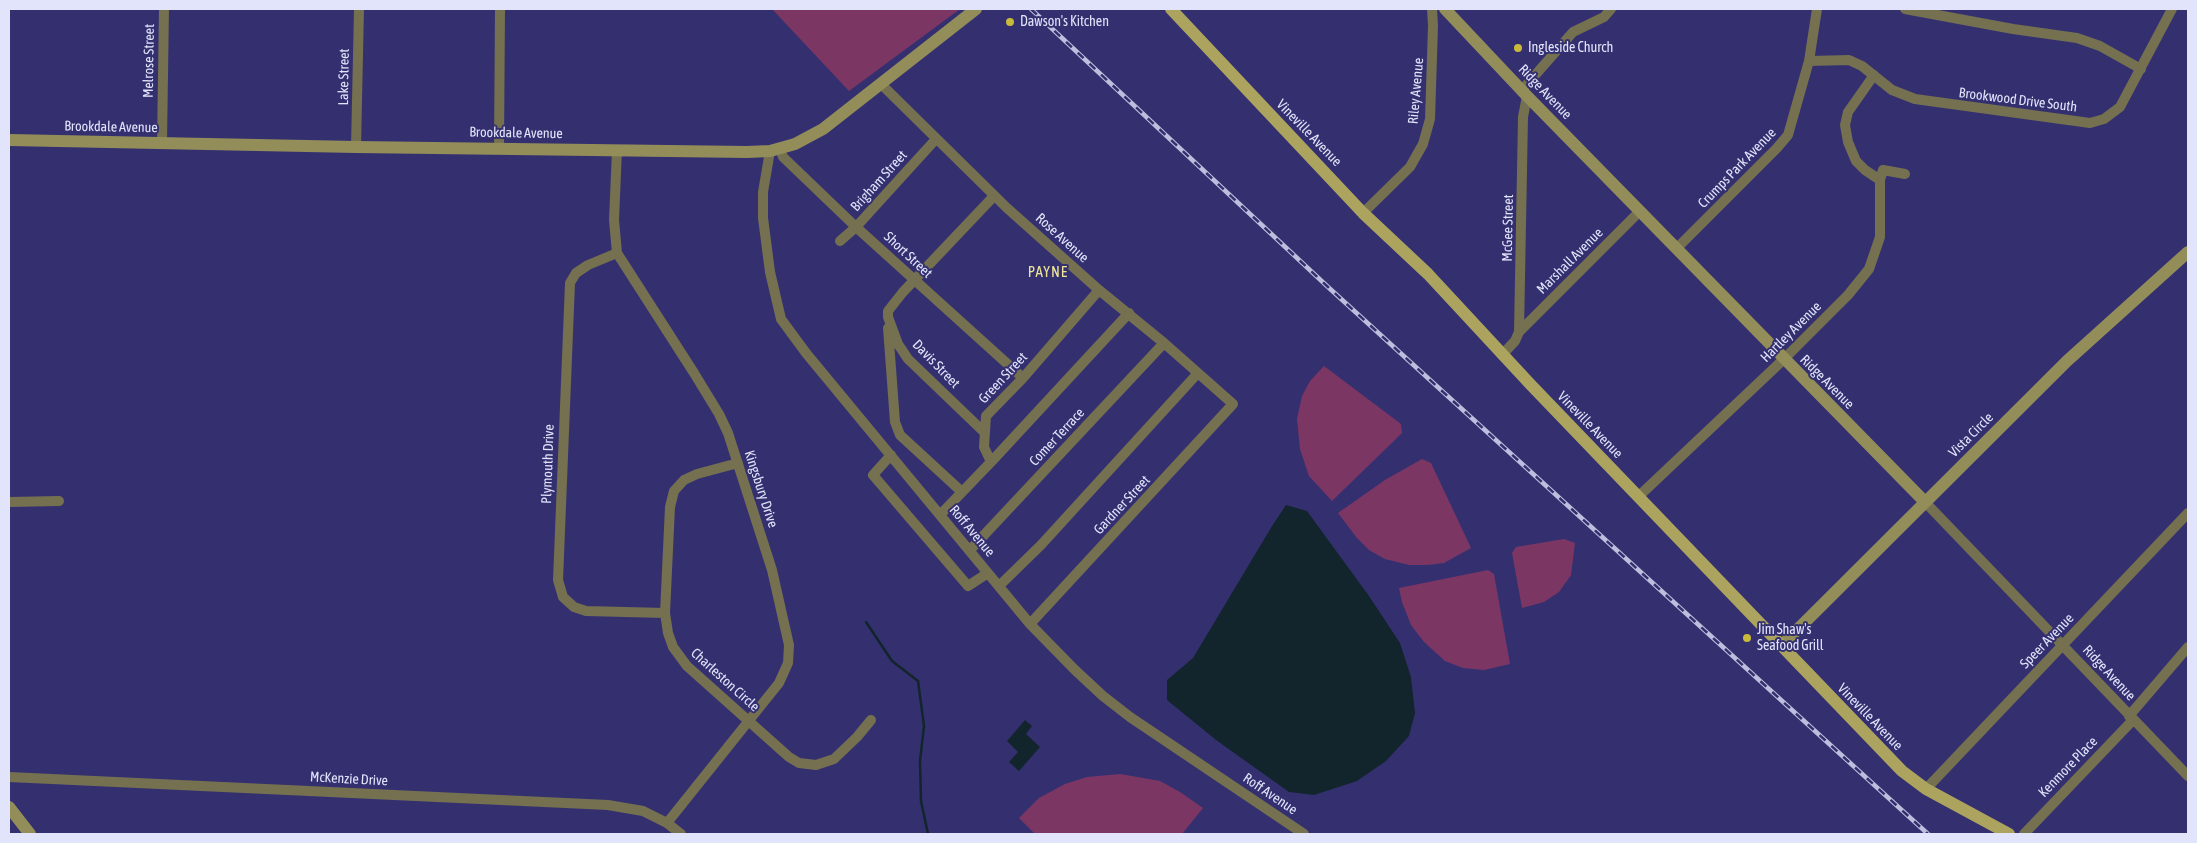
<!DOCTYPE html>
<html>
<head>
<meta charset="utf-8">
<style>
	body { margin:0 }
	#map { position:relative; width:2197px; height:843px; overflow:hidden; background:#343070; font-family:"Asap Condensed",sans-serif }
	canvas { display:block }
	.frame { position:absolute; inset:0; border:10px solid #e2e4fb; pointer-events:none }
</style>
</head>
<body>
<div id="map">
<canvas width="2197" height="843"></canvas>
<div class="frame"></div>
</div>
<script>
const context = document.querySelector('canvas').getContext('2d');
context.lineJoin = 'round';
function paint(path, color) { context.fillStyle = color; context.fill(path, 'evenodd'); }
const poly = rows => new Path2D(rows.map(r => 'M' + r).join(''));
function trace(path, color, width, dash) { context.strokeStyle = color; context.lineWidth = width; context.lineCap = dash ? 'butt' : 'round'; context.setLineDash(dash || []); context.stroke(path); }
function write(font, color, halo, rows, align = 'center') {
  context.font = font + ' "Asap Condensed",sans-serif'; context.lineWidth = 4; context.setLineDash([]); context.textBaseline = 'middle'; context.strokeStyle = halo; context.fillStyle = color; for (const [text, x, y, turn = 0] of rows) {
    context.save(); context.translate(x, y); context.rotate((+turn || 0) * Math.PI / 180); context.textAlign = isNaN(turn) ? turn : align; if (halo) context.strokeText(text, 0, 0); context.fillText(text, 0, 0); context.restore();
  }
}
paint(poly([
	[772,9,960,9,849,91],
	[1324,366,1401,424,1402,433,1332,501,1309,476,1300,449,1297,419,1302,396,1310,381],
	[1422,459,1431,463,1471,548,1444,563,1428,565,1409,565,1385,559,1369,550,1357,538,1338,513,1385,480],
	[1564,539,1575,543,1571,575,1559,592,1544,602,1522,608,1512,553,1516,547],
	[1488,570,1494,574,1510,664,1484,670,1463,668,1445,661,1424,642,1411,625,1402,602,1399,588],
	[1120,774,1160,781,1180,792,1203,808,1182,834,1035,834,1019,818,1039,798,1065,784,1087,777]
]), '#7c3664');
paint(poly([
	[1286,505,1307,511,1369,596,1400,643,1411,677,1415,713,1409,736,1386,761,1357,781,1314,795,1289,792,1216,740,1167,700,1167,680,1193,658,1272,526],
	[1025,720,1032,726,1026,734,1040,747,1019,771,1009,762,1018,752,1007,741]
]), '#12252c');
trace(poly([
	[866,622,892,661,918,681,924,726,920,761,921,801,928,834]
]), '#12252c', 2.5);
trace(poly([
	[1905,9,2013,29,2077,38,2100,46,2141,69],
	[1809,61,1849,60,1862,66,1892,90,1915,99,2090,123,2104,119,2120,107,2172,9],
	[1874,75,1848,112,1845,125,1848,142,1856,161,1865,170,1880,180],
	[881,84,1007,208,1099,290,1164,343,1233,404,1030,624],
	[1522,90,1573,32,1604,17,1611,9],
	[162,143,164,9],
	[356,147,359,9],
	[499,148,500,9],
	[780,149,783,157,856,227,1023,378],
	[617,150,614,220,617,253,694,373,719,414,728,433,772,570,789,645,788,663,779,683,667,823],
	[770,151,763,192,763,218,770,272,781,319,806,353,1030,624,1075,670,1103,696,1130,717,1304,834],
	[1363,213,1410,167,1423,144,1430,119,1433,26,1432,9],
	[840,241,856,227,936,139],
	[1677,248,1777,148,1788,135,1809,61,1817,9],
	[617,253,588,265,576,273,570,283,558,580,563,597,574,607,586,611,665,613],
	[888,328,895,422,900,435,962,492],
	[1519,332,1640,211],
	[1502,355,1515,341,1519,332,1523,117,1527,96],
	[984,432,908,359,898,344,888,317,888,311,903,292,994,196],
	[891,455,873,475,968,586,988,573],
	[991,462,1129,313],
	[738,463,697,474,684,480,674,491,670,507,665,613,668,633,673,647,687,666,789,757,799,763,816,765,834,759,857,737,871,720],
	[1639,496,1784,359,1848,295,1869,269,1880,237,1880,180,1883,170,1905,174],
	[9,502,59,501],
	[1925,502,2188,776],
	[940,515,991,462,984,447,986,416,1023,378,1099,290],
	[970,550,1164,343],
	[999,586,1041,545,1198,373],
	[2129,716,2188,647],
	[9,777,608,805,643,811,667,823,681,834],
	[1926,789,2188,513],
	[2024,834,2133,720]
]), '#747050', 10);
trace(poly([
	[1445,9,1527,96,1925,502],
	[9,140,356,147,747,152,770,151,795,144,823,129,976,9],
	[1781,646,2067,361,2188,252],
	[9,807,30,834]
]), '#938d59', 12);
trace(poly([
	[1171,9,1363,213,1428,274,1531,385,1902,771,1926,789,2009,834]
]), '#aca35f', 12);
const rail = poly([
	[1031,9,1328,287,1928,834]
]);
trace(rail, '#bdbddd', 4.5);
trace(rail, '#343070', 2.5, [8]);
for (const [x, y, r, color] of [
	[1010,22,5,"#c9ba3a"],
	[1518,48,5,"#c9ba3a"],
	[1747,638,5,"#c9ba3a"]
]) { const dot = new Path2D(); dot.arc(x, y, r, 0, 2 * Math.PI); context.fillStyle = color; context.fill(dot); trace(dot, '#343070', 2); }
write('14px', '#e2e4fb', '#343070', [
	["Dawson's Kitchen",1020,22],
	["Ingleside Church",1528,48],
	["Jim Shaw's",1757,630],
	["Seafood Grill",1757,646]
], 'left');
write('14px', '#e2e4fb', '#343070', [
	["Melrose Street",149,61,-89],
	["Lake Street",344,77,-89],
	["Riley Avenue",1416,91,-85],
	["Ridge Avenue",1545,92,46],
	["Brookwood Drive South",2018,100,7],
	["Brookdale Avenue",111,127,1],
	["Brookdale Avenue",516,133,1],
	["Vineville Avenue",1309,133,46],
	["Crumps Park Avenue",1737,168,-46],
	["Brigham Street",879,181,-48],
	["McGee Street",1508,228,-89],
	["Rose Avenue",1062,238,42],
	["Short Street",908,255,43],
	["Marshall Avenue",1570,261,-45],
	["Hartley Avenue",1791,332,-45],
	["Davis Street",936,364,46],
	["Green Street",1003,378,-47],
	["Ridge Avenue",1827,382,45],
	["Vineville Avenue",1590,425,46],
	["Vista Circle",1971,435,-45],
	["Comer Terrace",1057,437,-47],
	["Plymouth Drive",548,464,-88],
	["Kingsbury Drive",761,489,72],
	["Gardner Street",1122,505,-47],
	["Roff Avenue",972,531,50],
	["Speer Avenue",2047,641,-46],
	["Ridge Avenue",2109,673,47],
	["Charleston Circle",725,680,42],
	["Vineville Avenue",1870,717,46],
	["Kenmore Place",2068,767,-46],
	["McKenzie Drive",349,779,3],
	["Roff Avenue",1270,794,34]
]);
context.letterSpacing = '1px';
write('15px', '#ede495', '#343070', [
	["PAYNE",1048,272]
]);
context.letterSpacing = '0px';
</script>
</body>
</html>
